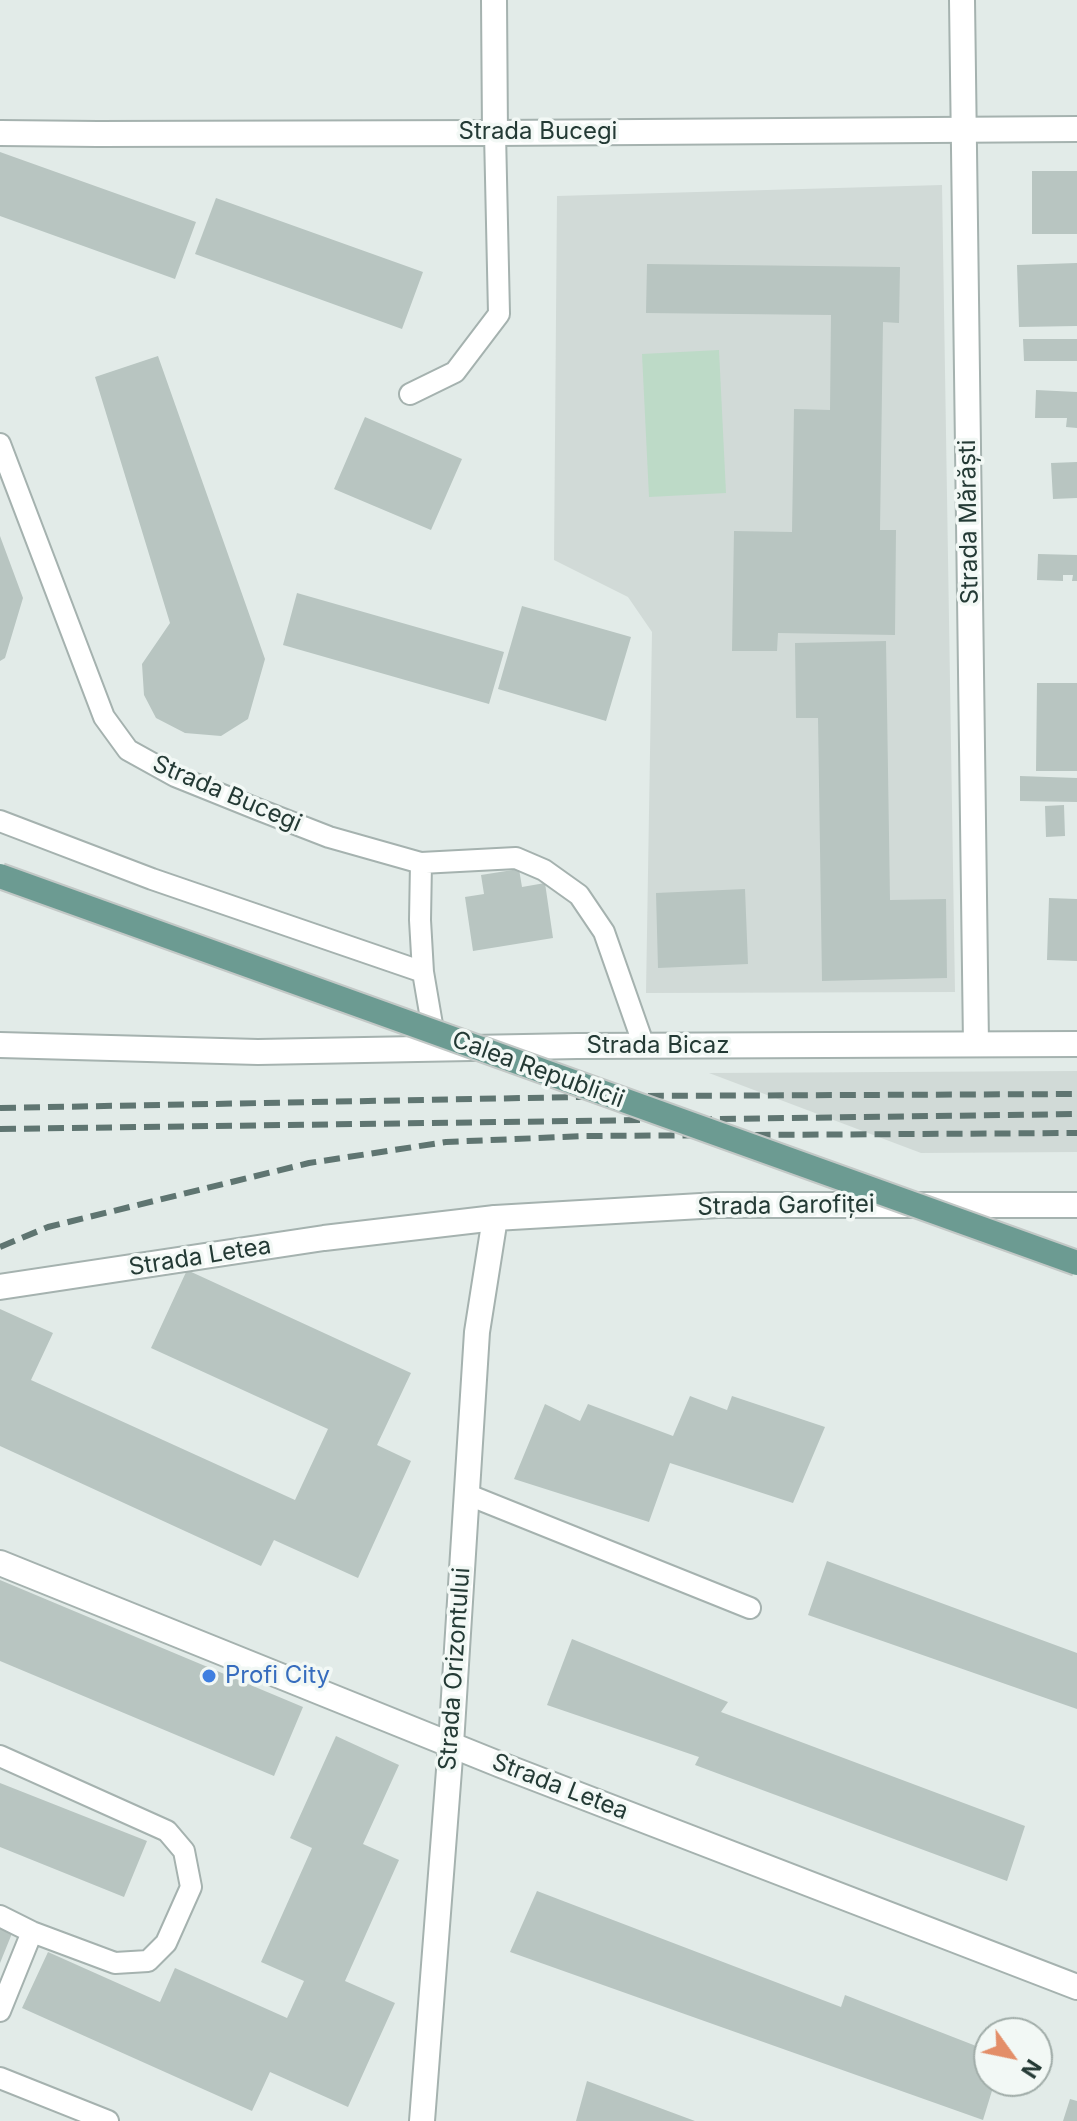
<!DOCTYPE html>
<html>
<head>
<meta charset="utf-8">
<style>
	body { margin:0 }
	#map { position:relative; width:1077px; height:2121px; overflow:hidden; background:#e2ebe8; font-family:Inter,sans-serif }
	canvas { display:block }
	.north { position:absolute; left:973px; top:2017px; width:80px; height:80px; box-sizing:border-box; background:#f2f8f5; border:2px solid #a0aca8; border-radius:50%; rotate:123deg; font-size:22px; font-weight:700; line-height:32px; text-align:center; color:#243a35 }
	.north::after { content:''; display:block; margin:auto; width:28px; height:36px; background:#e38e68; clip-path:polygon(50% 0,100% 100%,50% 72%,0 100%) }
</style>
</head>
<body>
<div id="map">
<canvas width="1077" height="2121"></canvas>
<div class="north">N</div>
</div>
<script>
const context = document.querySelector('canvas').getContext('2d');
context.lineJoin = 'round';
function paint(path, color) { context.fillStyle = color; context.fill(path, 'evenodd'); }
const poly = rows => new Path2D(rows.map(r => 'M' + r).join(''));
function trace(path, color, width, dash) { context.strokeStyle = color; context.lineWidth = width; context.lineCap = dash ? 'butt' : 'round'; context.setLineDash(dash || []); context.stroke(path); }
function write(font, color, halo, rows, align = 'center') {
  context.font = font + ' Inter,sans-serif'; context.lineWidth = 7; context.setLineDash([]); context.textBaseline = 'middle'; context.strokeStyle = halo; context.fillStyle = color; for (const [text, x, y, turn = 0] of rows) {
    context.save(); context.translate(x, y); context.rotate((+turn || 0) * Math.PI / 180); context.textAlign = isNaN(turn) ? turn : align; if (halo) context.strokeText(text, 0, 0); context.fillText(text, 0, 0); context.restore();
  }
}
paint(poly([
	[942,185,955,992,646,993,652,632,628,597,554,560,557,196],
	[1077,1071,1077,1152,921,1153,709,1073]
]), '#d1dad7');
paint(poly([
	[719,350,726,493,649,497,642,354]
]), '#bddac7');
paint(poly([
	[0,152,196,222,175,279,0,216],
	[1032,171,1077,171,1077,234,1032,234],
	[216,198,423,272,402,329,195,254],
	[1077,263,1077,326,1019,327,1017,265],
	[647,264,900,267,899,323,883,322,880,530,896,530,895,635,778,633,777,651,732,651,734,531,792,532,794,409,830,410,831,315,646,313],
	[1023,339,1077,339,1077,361,1024,361],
	[158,356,265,659,248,719,221,736,185,733,156,718,144,695,142,664,170,623,95,377],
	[1036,390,1077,392,1077,428,1066,427,1067,418,1035,418],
	[365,417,462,459,431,530,334,489],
	[1077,462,1077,498,1053,499,1051,463],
	[0,536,23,598,5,658,0,661],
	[1038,554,1077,555,1077,581,1072,581,1073,575,1063,575,1063,581,1037,580],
	[297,593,504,652,489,704,283,645],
	[522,606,631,637,606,721,498,689],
	[886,641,890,900,946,899,947,978,822,981,818,718,796,718,795,643],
	[1037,683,1077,683,1077,771,1036,771],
	[1020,776,1077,778,1077,802,1020,801],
	[1064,805,1065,836,1046,837,1045,806],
	[519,869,522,887,545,883,553,938,473,951,465,897,484,894,481,875],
	[745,889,748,964,658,968,656,893],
	[1049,898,1077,899,1077,961,1047,960],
	[187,1270,411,1373,377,1445,411,1461,358,1578,274,1540,261,1566,0,1446,0,1309,53,1333,31,1380,295,1500,328,1429,151,1348],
	[690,1396,727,1410,732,1396,825,1427,793,1503,670,1463,649,1522,514,1479,545,1404,580,1421,588,1404,673,1436],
	[827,1561,1077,1653,1077,1709,808,1615],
	[0,1580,303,1707,274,1776,0,1661],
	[572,1639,728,1702,721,1712,1025,1826,1007,1881,695,1765,699,1757,547,1705],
	[336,1736,399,1765,363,1844,399,1860,345,1981,395,2003,348,2107,270,2072,252,2111,22,2008,48,1952,160,2002,175,1968,287,2018,304,1981,261,1962,312,1848,290,1838],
	[0,1783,147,1841,124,1897,0,1847],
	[537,1891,841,2007,845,1995,989,2051,989,2081,995,2081,983,2120,510,1952],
	[0,1920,15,1926,0,1963],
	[587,2081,695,2121,576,2121],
	[1070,2099,1077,2101,1077,2121,1063,2121]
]), '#b8c5c1');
const service = poly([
	[410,394,455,372,499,314,495,133],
	[0,444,104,717,128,750,175,776,257,809,329,837,421,863,420,920,423,972,435,1042],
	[0,821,152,879,423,972],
	[421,863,516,858,544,870,579,895,604,932,644,1046],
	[466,1494,750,1608],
	[0,1756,167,1831,184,1851,191,1887,166,1943,148,1961,115,1963,32,1932,0,1916],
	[0,2011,32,1932],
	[0,2078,108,2121]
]);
const minor = poly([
	[494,0,495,133],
	[962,0,976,1044],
	[0,1287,324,1238,495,1218],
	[0,1563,501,1765,1077,1987]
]);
const tertiary = poly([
	[0,133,98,134,495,133,1077,129],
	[0,1045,258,1052,577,1046,1077,1044],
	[422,2121,451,1744,477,1332,495,1218,718,1205,1077,1205]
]);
trace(service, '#a5b2af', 24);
trace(minor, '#a5b2af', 28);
trace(tertiary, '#a5b2af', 28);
trace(service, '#fff', 20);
trace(minor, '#fff', 24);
trace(tertiary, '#fff', 24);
trace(poly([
	[0,1108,630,1096,1077,1094],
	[0,1129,1077,1114],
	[0,1247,48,1227,309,1163,446,1142,586,1136,1077,1133]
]), '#5f7571', 6, [16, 8]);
const primaryBridge = poly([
	[0,876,1077,1263]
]);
trace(primaryBridge, '#c2c8c6', 28, []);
trace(primaryBridge, '#6c9b92', 24);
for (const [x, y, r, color] of [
	[209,1676,8,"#3f7fe0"]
]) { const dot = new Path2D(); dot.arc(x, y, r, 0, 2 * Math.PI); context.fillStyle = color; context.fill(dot); trace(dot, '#f2f8f5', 3); }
write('24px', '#243a35', '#f2f8f5', [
	["Strada Bucegi",538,132],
	["Strada Mărăști",969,522,-91],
	["Strada Bucegi",227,794,23],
	["Strada Bicaz",658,1046],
	["Calea Republicii",538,1070,20],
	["Strada Garofiței",786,1206,-1],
	["Strada Letea",200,1257,-9],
	["Strada Orizontului",455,1669,-86],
	["Strada Letea",560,1787,21]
]);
write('24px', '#366cbe', '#f2f8f5', [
	["Profi City",225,1676]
], 'left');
</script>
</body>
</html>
